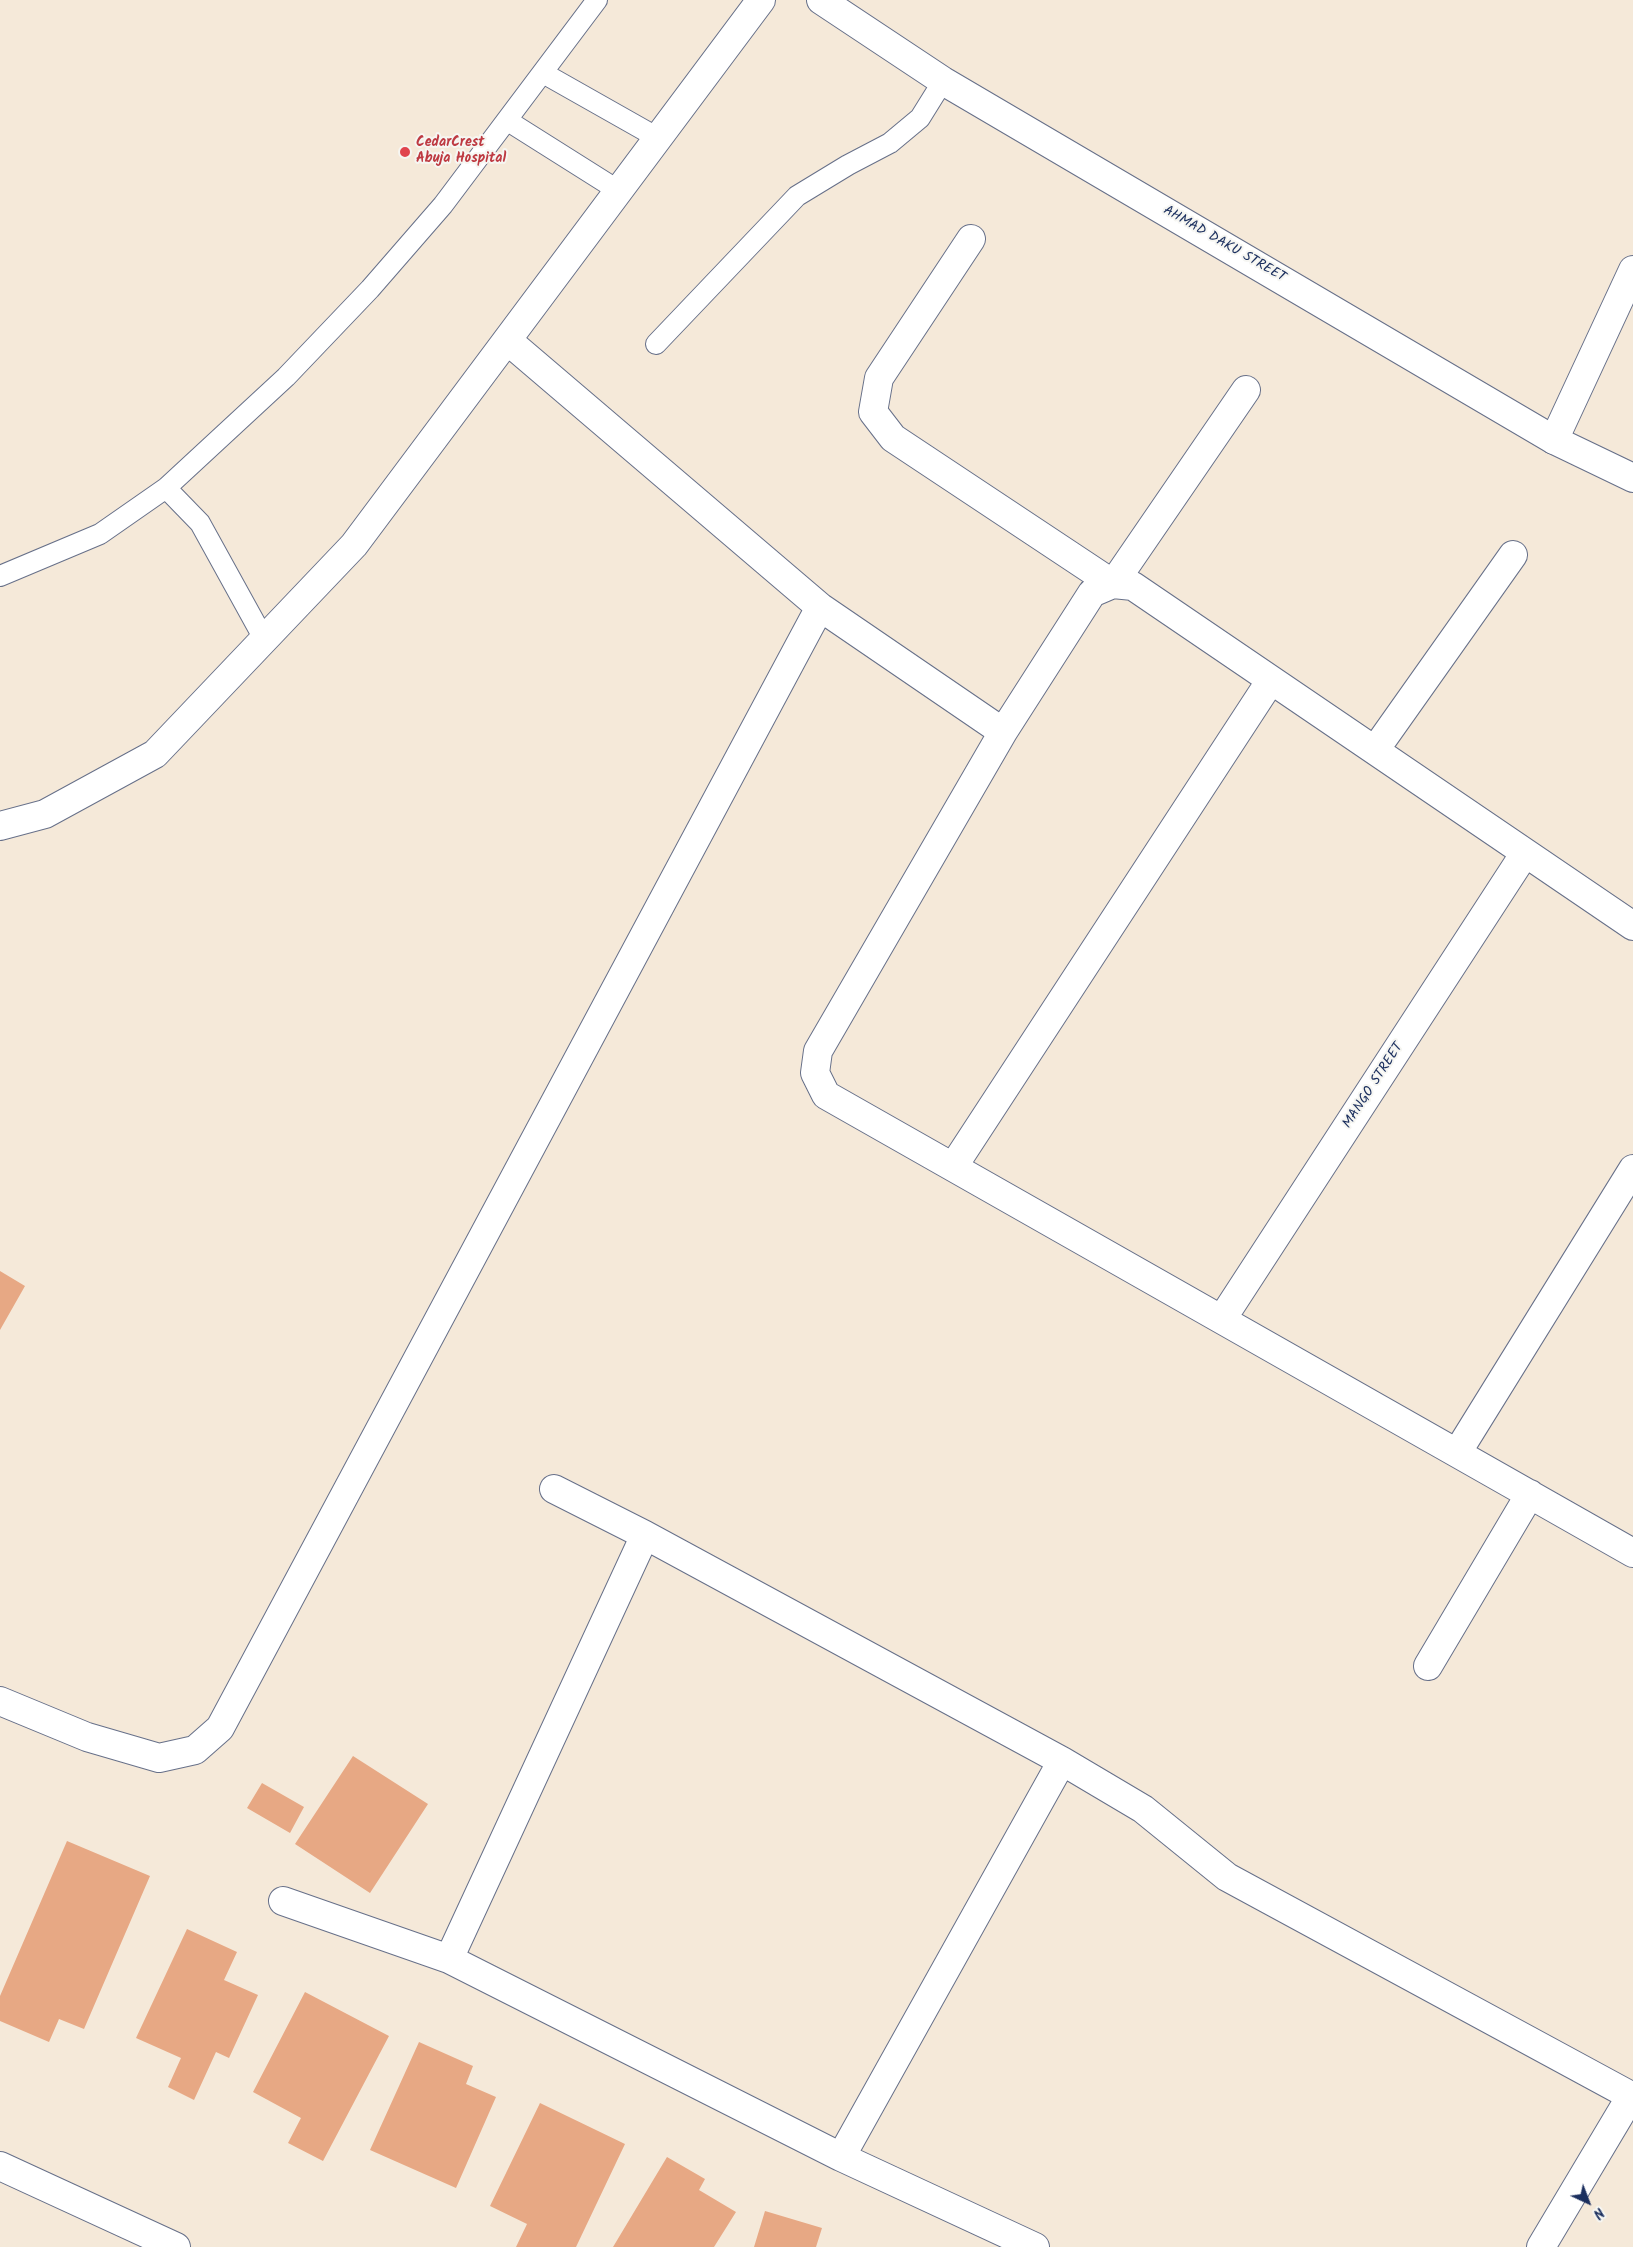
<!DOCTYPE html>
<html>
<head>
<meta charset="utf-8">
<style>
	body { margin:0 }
	#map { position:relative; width:1633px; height:2247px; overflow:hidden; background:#f5e9d9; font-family:Kalam,sans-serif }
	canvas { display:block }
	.north { position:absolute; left:1563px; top:2177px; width:50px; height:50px; -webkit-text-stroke:4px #f6f6f2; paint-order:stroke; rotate:137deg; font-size:14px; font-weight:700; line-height:20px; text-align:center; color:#1b2f5e }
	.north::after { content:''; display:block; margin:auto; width:18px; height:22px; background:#1b2f5e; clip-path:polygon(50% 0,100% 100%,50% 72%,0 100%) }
</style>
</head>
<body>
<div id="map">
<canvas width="1633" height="2247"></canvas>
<div class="north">N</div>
</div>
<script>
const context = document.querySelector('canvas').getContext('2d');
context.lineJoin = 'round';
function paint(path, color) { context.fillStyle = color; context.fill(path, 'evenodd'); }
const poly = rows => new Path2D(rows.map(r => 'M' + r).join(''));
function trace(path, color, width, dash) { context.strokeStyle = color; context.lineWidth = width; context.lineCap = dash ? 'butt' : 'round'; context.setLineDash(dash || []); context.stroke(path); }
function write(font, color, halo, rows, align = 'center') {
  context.font = font + ' Kalam,sans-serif'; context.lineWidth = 4; context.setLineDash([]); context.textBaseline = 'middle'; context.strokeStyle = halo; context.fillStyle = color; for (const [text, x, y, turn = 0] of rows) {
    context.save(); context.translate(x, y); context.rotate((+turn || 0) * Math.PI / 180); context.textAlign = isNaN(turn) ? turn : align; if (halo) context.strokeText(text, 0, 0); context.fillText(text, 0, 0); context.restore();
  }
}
paint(poly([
	[0,1271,25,1286,0,1330],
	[353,1756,428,1804,370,1893,295,1844],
	[262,1783,304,1807,290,1833,247,1808],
	[67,1841,150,1876,84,2029,59,2019,49,2042,0,2021,0,1996],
	[187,1929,237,1952,224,1980,258,1995,229,2058,216,2052,194,2100,168,2087,181,2058,136,2038],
	[305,1992,389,2036,323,2161,288,2143,301,2118,253,2092],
	[419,2042,473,2066,466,2084,496,2097,456,2188,370,2150],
	[540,2103,625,2144,576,2247,516,2247,527,2224,490,2206],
	[667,2157,705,2179,699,2190,736,2212,714,2247,613,2247],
	[765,2211,822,2228,816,2247,754,2247]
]), '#e7a884');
const service = poly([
	[543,73,658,138],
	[508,121,619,191],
	[656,344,797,196,848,165,890,143,920,118,943,81],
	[166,488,200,523,264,639],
	[0,576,100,534,166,488,286,377,370,289,443,205,597,0]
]);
const minor = poly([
	[971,239,879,378,873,412,893,438,1113,584],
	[507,340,820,607,1003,732],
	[1554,440,1633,270],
	[1113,584,1246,390],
	[1375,750,1513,555],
	[0,826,45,814,155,754,354,545,761,0],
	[1633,926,1133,586,1113,584,1092,593,1003,732,818,1051,815,1073,826,1095,1633,1553],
	[953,1167,1271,680],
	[1222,1319,1525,853],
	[1457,1453,1633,1169],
	[554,1489,645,1535,1062,1761,1143,1809,1227,1877,1633,2097],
	[1428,1666,1530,1494],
	[0,1701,87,1737,159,1758,195,1750,220,1728,820,607],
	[283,1901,449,1959,841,2157,1035,2247],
	[449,1959,645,1535],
	[841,2157,1062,1761],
	[1541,2247,1631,2096]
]);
const tertiary = poly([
	[821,0,943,81,1554,440,1633,478]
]);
const primary = poly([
	[0,2166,176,2247]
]);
trace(service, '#677089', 22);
trace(minor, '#677089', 30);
trace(tertiary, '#677089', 30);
trace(primary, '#677089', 30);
trace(service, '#fff', 20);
trace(minor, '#fff', 28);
trace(tertiary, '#fff', 28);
trace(primary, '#fff', 28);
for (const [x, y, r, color] of [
	[405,152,6,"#e0444e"]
]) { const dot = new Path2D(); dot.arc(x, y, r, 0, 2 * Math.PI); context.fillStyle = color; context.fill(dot); trace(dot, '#f6f6f2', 2); }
write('bold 14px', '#be3a42', '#f6f6f2', [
	["CedarCrest",416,144],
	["Abuja Hospital",416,160]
], 'left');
write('14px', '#1b2f5e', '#f6f6f2', [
	["AHMAD DAKU STREET",1224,245,30],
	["MANGO STREET",1374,1086,-57]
]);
</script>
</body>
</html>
